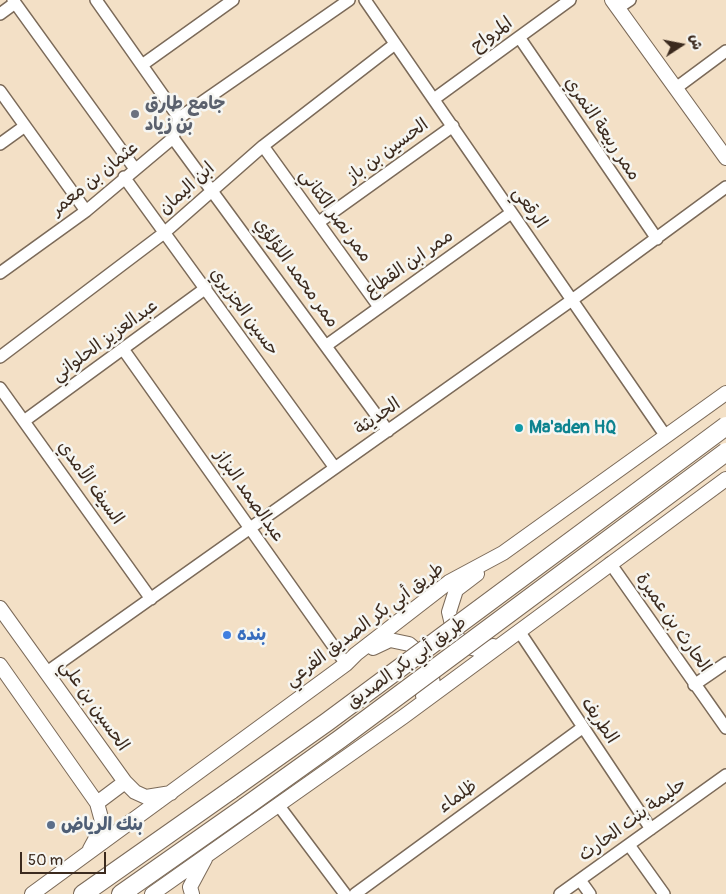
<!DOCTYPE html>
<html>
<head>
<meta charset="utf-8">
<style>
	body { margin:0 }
	#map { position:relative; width:726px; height:894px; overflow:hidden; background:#f3e0c6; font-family:Pangolin,"Playpen Sans Arabic",sans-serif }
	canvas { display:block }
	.north { position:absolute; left:656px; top:20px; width:50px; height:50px; -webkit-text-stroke:4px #f6f6f2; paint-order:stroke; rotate:79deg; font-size:14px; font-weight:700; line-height:20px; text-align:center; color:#3b2a1e }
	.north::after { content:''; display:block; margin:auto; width:18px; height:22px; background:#3b2a1e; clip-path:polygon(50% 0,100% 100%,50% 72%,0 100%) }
	.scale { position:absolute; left:20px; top:852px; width:86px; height:22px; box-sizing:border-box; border:2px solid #3b2a1e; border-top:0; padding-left:6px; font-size:15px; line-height:18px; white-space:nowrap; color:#3b2a1e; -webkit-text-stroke:4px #f6f6f2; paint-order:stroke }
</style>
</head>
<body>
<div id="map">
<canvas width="726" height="894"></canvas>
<div class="north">ش</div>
<div class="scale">50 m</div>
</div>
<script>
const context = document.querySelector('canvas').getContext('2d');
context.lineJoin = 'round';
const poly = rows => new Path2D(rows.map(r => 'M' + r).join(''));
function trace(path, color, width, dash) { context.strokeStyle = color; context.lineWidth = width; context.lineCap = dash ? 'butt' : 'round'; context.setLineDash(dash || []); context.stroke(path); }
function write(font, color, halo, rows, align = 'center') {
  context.font = font + ' Pangolin,"Playpen Sans Arabic",sans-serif'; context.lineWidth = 5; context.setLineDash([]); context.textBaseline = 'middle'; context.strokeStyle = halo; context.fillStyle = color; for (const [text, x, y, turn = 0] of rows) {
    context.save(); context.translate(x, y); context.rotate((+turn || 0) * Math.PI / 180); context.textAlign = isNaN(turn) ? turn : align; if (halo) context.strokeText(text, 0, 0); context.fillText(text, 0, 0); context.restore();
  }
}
const minor = poly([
	[13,0,135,169],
	[96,0,179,118],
	[365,0,665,435],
	[618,8,630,0],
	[0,14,15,3],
	[519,37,657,239],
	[142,65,233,0],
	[676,88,726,51],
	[0,91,86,211],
	[434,99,570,0],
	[173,138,388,431],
	[0,144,25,126],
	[263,146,379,307],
	[124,177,335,468],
	[319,222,453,126],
	[0,273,86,211,173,138,179,118,349,0],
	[327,345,511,213],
	[123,349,346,664],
	[0,357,164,233,263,146,395,44],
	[0,388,151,599],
	[24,421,206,288],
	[610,563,726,728],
	[519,631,651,829],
	[47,672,572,300,726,187],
	[694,685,726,663],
	[279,806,345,894],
	[629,845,664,894],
	[580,880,590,894],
	[355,894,582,728],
	[560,894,726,775]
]);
const tertiary = poly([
	[612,0,726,158],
	[477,574,456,590,449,612,454,633,464,646,484,651,493,646],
	[0,608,125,782,135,792,146,797,171,793],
	[373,648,390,640,409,644,423,656,431,669,433,685,423,696],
	[0,665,97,803,103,825,90,849],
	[97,803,125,782],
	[32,894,346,664,356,654,449,582,503,553,726,393],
	[152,894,403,717,726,479],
	[192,894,190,887,205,859]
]);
const primary = poly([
	[83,894,231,790],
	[121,894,245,807]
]);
trace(minor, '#7b6a59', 14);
trace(tertiary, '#7b6a59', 16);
trace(primary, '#7b6a59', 20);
trace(minor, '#fff', 11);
trace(tertiary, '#fff', 14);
trace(primary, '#fff', 18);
const primaryBridge = poly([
	[231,790,327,722,726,426],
	[245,807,340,739,726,452]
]);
trace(primaryBridge, '#7b6a59', 20, []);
trace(primaryBridge, '#fff', 18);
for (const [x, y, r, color] of [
	[135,114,5,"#6b7280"],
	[519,428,5,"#0f9aa8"],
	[227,635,5,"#3f7fe0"],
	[51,825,5,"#5c6f8a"]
]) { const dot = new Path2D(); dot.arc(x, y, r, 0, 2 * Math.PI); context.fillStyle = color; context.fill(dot); trace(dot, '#f6f6f2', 2); }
write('18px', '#3b2a1e', '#f6f6f2', [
	["المرواح",492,35,-36],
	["ممر ربيعة النمري",602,129,56],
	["الحسين بن باز",388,151,-36],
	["عثمان بن معمر",95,179,-39],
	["ابن اليمان",187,189,-42],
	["الرقعي",529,208,55],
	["ممر نصر الكتاني",335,216,54],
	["ممر ابن القطاع",409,264,-35],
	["ممر محمد اللؤلؤي",296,273,54],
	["حسين الجزيري",244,312,54],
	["عبدالعزيز الحلواني",105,341,-36],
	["الحديثة",378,417,-35],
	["السيف الأمدي",90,483,54],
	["عبدالصمد البزاز",249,496,55],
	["الحارث بن عميرة",673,623,55],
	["طريق أبي بكر الصديق الفرعي",365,625,-37],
	["طريق أبي بكر الصديق",407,663,-36],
	["الحسين بن علي",94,706,55],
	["الطريف",599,721,56],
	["ظلماء",458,797,-36],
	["حليمة بنت الحارث",633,820,-36]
]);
write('bold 18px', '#5b616d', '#f6f6f2', [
	["جامع طارق",145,104],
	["بن زياد",145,125]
], 'left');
write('bold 18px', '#0d838f', '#f6f6f2', [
	["Ma'aden HQ",529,428]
], 'left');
write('bold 18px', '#366cbe', '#f6f6f2', [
	["بنده",237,635]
], 'left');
write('bold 18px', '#4e5e75', '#f6f6f2', [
	["بنك الرياض",61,825]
], 'left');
</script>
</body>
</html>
